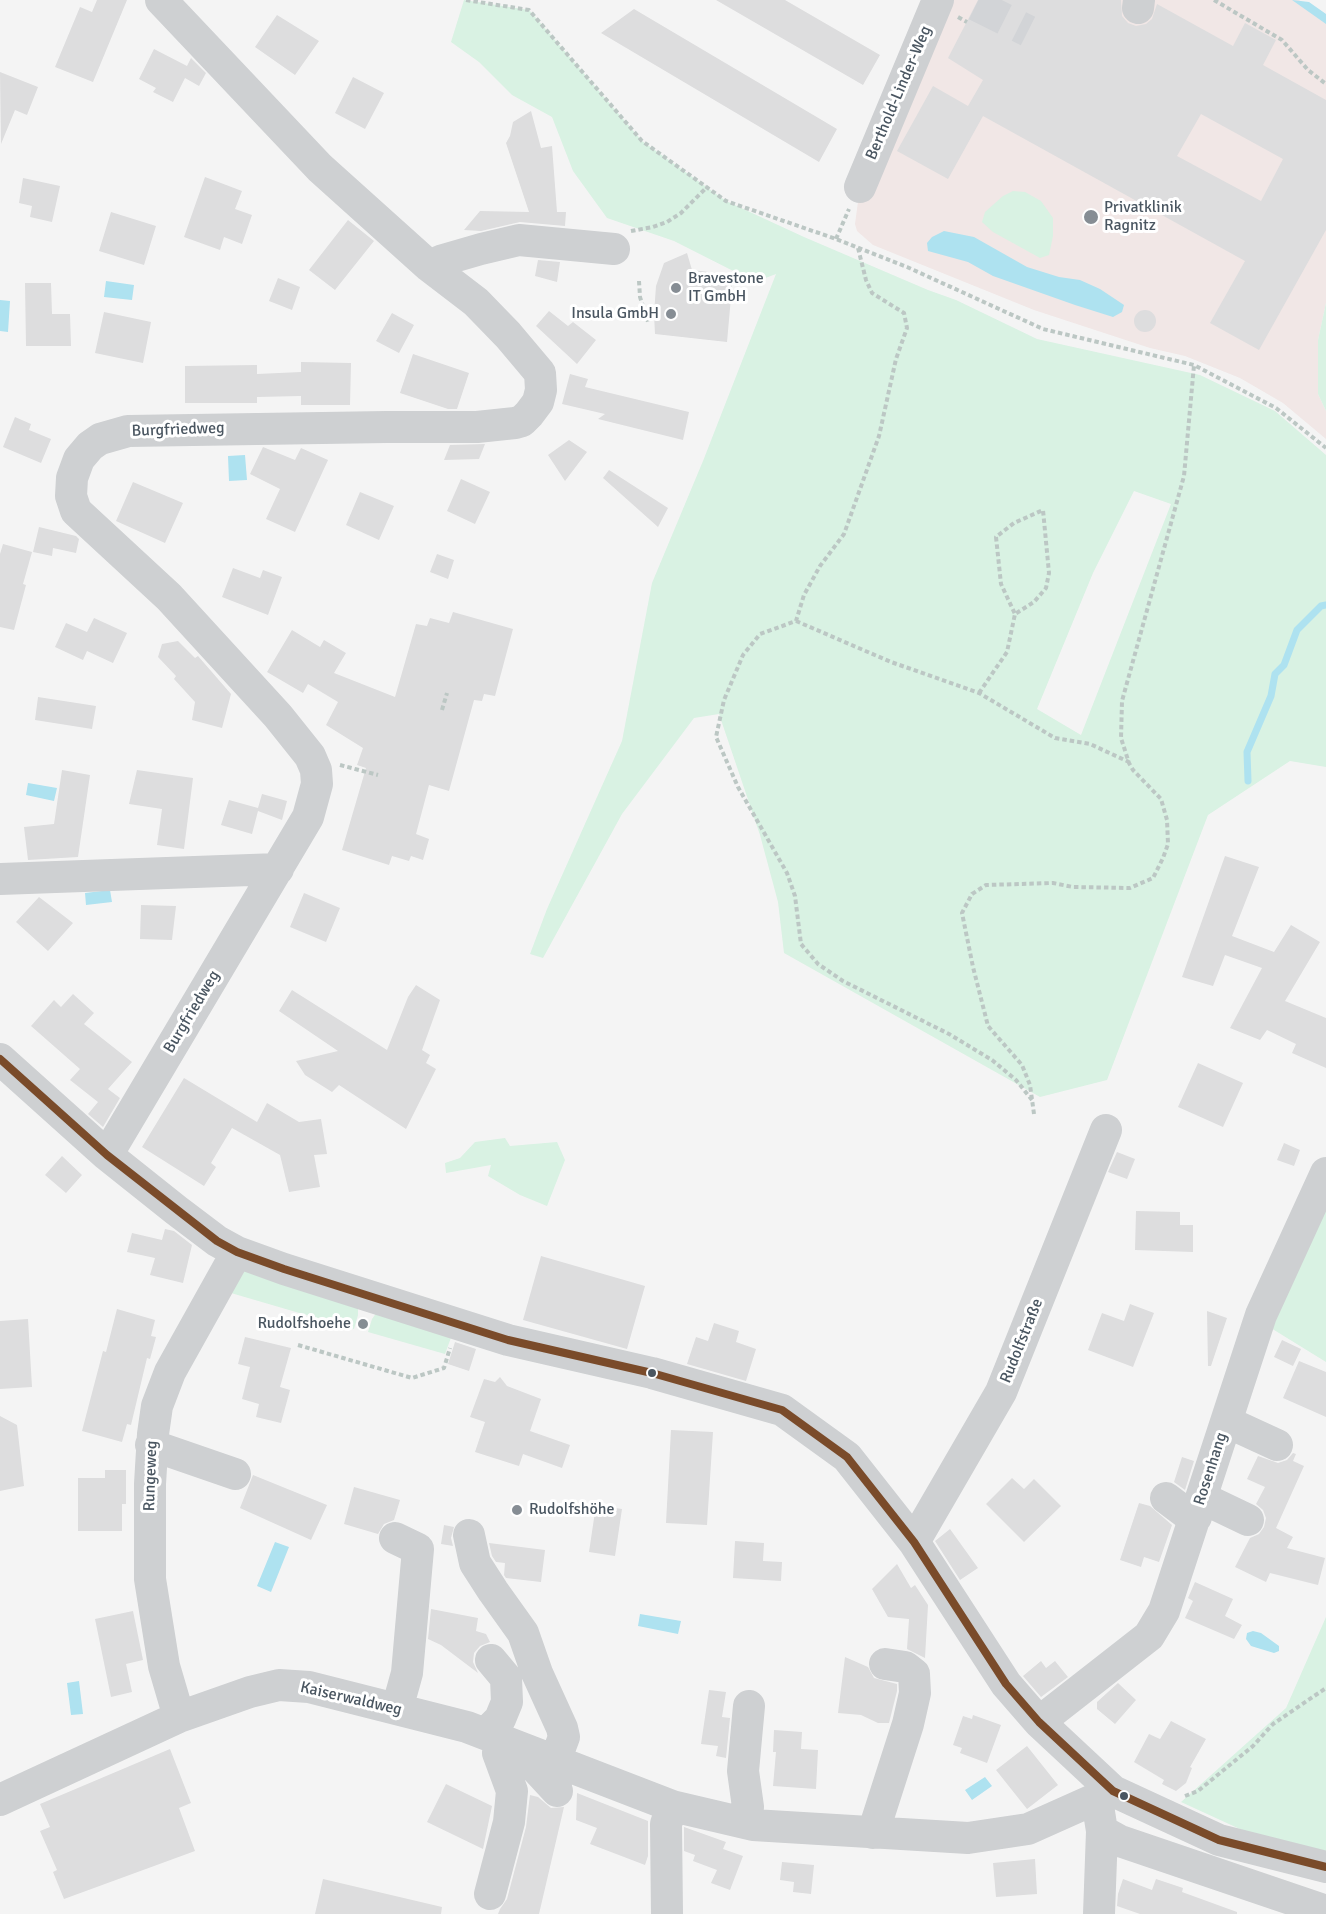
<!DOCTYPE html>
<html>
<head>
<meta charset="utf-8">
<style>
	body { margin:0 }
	canvas { display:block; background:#f4f4f4 }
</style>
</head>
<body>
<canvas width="1326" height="1914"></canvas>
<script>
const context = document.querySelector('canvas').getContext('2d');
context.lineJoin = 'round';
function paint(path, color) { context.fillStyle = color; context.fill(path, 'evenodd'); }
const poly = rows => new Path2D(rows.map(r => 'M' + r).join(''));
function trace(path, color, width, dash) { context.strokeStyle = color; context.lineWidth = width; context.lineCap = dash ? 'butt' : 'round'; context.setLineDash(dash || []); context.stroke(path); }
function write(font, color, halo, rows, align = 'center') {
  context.font = font + ' Signika,sans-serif'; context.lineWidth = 6; context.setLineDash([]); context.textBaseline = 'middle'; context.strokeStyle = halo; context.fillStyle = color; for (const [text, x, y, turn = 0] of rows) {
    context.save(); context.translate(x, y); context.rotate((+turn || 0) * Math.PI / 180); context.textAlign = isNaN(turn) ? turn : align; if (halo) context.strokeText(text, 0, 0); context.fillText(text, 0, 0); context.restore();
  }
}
paint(poly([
	[952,0,1299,0,1326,18,1326,303,1318,340,1318,394,1326,411,1326,439,1283,403,1240,378,1185,356,1150,348,1034,310,873,245,857,231,855,224,860,187]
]), '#f1e7e6');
paint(poly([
	[464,0,529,10,642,141,726,201,804,237,928,290,956,300,1037,339,1200,375,1275,411,1326,455,1326,767,1290,761,1208,815,1107,1080,1040,1097,784,953,778,902,760,835,719,714,694,718,622,814,543,958,530,954,547,909,622,741,652,583,703,461,776,274,755,282,674,241,607,218,573,171,552,117,512,95,479,62,451,42],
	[1134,491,1171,504,1081,735,1037,709,1093,573],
	[1013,191,1025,192,1041,201,1053,218,1053,236,1049,255,1040,258,993,232,982,222,985,212,1003,196],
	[1326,303,1326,411,1318,394,1318,340],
	[505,1138,510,1146,557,1142,565,1160,547,1206,520,1195,488,1176,491,1165,446,1173,445,1163,460,1158,475,1142],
	[1326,1193,1326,1362,1266,1325],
	[248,1268,358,1302,358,1315,354,1329,231,1293,235,1273],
	[377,1312,452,1335,445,1354,368,1332,372,1319],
	[1326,1617,1326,1854,1242,1830,1181,1802,1286,1708]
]), '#d9f2e3');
paint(poly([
	[1292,0,1309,2,1326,14,1326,24],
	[944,231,974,237,1027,267,1059,277,1080,280,1100,289,1124,305,1122,312,1113,317,1075,305,993,276,968,262,928,251,927,243,932,237],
	[106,281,134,285,132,300,104,297],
	[0,300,10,301,8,332,0,331],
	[245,455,247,480,229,481,228,456],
	[28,783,57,788,54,801,26,795],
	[110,890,112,902,86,905,85,893],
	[275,1542,289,1547,271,1592,257,1586],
	[640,1614,681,1621,678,1634,638,1626],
	[1253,1631,1261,1633,1279,1646,1279,1651,1274,1653,1251,1646,1246,1639,1247,1633],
	[79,1681,83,1714,71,1715,67,1683],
	[985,1777,992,1786,972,1800,965,1790]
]), '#aee2f0');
trace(poly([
	[1248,781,1247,752,1271,696,1275,674,1284,665,1297,630,1321,606,1326,605]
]), '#aee2f0', 7);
paint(poly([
	[97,0,127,0,93,82,55,67,80,7,92,12],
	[716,0,785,0,880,55,863,85],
	[978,0,1121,0,1122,16,1128,23,1136,26,1146,24,1152,19,1157,4,1233,46,1245,23,1276,40,1263,65,1326,100,1326,230,1259,350,1210,323,1245,261,983,116,948,179,897,151,933,86,968,106,983,80,948,58],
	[1201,114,1283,159,1261,201,1177,156],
	[634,9,837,129,819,162,601,33],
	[277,15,319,41,295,75,255,47],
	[154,49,187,66,191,58,206,73,199,86,185,78,173,102,153,92,156,88,139,79],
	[0,72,38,87,27,115,15,110,1,144],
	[353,77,384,93,365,129,335,113],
	[531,111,541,148,552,146,557,212,566,212,565,226,520,222,481,231,464,230,480,211,529,212,506,143,510,136,513,122],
	[205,177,242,191,235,209,252,215,242,244,224,237,220,250,184,237],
	[23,178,60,186,52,222,30,217,32,206,19,203],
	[111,212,156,226,144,265,99,251],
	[348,220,374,241,335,290,309,270],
	[687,253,692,270,733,275,727,342,655,334,654,314,656,286,664,263],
	[538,260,560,262,557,282,535,276],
	[278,278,300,287,292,310,269,301],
	[25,283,51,283,52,314,70,314,71,346,26,346],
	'1134 321a11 11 0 1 1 22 0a11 11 0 1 1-22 0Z',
	[549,311,568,326,573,322,596,340,577,364,536,326],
	[104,312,151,322,143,363,95,353],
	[392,313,414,325,399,353,376,341],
	[413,354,469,373,457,409,448,409,400,393],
	[301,362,351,363,350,405,301,405,301,396,257,397,257,403,185,403,185,366,257,365,257,374,301,372],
	[570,374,588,379,585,387,689,412,683,440,598,419,605,414,562,404],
	[15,417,31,424,29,430,51,439,41,463,3,447],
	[569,440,587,452,565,481,548,455],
	[485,444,479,459,444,460,450,445],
	[263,447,295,460,301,448,328,460,295,532,266,519,280,489,250,474],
	[609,470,668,508,658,527,603,478],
	[461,479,490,492,475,524,447,511],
	[133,482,183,503,165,543,116,521],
	[360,492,394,506,379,540,346,525],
	[39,527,76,536,79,539,76,553,53,548,52,556,33,552],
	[3,544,32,552,23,584,26,585,14,630,0,627,0,554],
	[437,554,454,560,448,579,430,572],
	[233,568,260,578,263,570,282,577,268,615,222,597],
	[453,612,513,629,495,696,484,694,482,701,474,700,449,791,429,785,416,834,429,839,423,860,411,856,409,861,392,856,389,865,342,850,366,768,357,765,363,748,326,725,338,702,308,684,303,693,267,672,292,630,320,647,324,640,346,653,334,673,395,697,416,624,427,626,430,618,449,623],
	[94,618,127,633,113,663,87,651,83,660,55,647,66,623,87,632],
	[178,641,195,658,198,656,231,694,222,728,192,720,195,702,174,679,176,676,158,657,162,644],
	[38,697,96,706,92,729,35,720],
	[62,770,90,775,78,857,28,860,24,827,54,824],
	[137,770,193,778,184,849,157,845,162,809,129,804],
	[262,794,287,801,282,820,258,811,252,834,221,825,229,800,258,808],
	[1225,856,1259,867,1232,936,1274,952,1291,925,1320,942,1285,1001,1326,1018,1326,1068,1292,1053,1296,1044,1267,1030,1260,1040,1230,1028,1262,968,1225,955,1213,986,1182,977],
	[304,893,340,908,326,942,290,927],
	[39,897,73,923,48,951,16,922],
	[141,905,176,906,172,940,140,939],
	[416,985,440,1000,422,1050,430,1055,426,1063,436,1069,406,1129,339,1085,332,1092,305,1075,296,1061,338,1051,279,1011,292,990,387,1050,408,997],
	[73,994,94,1013,84,1024,132,1062,108,1089,120,1098,103,1127,88,1114,98,1102,70,1080,80,1069,31,1026,54,1000,61,1007],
	[1198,1063,1243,1083,1223,1127,1178,1107],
	[184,1078,257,1122,267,1103,299,1122,321,1119,327,1154,314,1155,320,1187,289,1192,280,1155,232,1128,211,1163,216,1167,204,1186,142,1147],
	[1284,1143,1300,1150,1294,1166,1277,1160],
	[1117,1152,1135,1159,1127,1179,1108,1172],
	[62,1156,82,1175,66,1193,45,1175],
	[1136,1211,1180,1212,1180,1225,1193,1225,1193,1252,1135,1250],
	[165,1229,174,1231,192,1245,183,1283,150,1275,155,1258,127,1252,132,1233,162,1240],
	[541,1256,645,1286,627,1349,523,1320],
	[1130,1304,1154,1313,1133,1367,1088,1350,1102,1313,1124,1321],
	[117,1309,155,1320,151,1336,156,1337,150,1359,147,1358,131,1425,127,1424,122,1442,82,1431,103,1351,106,1352],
	[1207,1311,1227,1318,1211,1366,1208,1366],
	[28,1319,32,1387,0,1389,0,1321],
	[714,1323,739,1331,736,1342,756,1349,746,1381,687,1364,696,1337,708,1341],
	[245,1337,291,1348,280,1387,290,1390,281,1423,256,1417,259,1404,242,1399,250,1367,238,1364],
	[1282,1340,1301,1349,1293,1366,1274,1357],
	[455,1342,476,1349,469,1371,448,1364],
	[1299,1361,1326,1372,1326,1417,1283,1398],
	[500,1377,507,1386,541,1399,530,1431,570,1445,562,1468,523,1454,519,1466,475,1452,485,1422,470,1417,484,1379,495,1382],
	[0,1416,17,1425,24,1486,0,1491],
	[671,1430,713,1432,707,1525,666,1523],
	[1293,1453,1296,1454,1293,1461,1304,1466,1276,1528,1293,1537,1287,1548,1325,1558,1318,1585,1270,1573,1266,1582,1235,1567,1250,1538,1259,1534,1264,1527,1266,1518,1263,1510,1256,1504,1265,1487,1247,1479,1258,1456,1278,1463,1287,1460],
	[1182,1457,1194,1461,1185,1490,1174,1482],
	[105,1470,126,1470,126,1504,122,1504,122,1531,78,1531,78,1478,105,1478],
	[253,1475,327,1505,311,1540,240,1508],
	[1012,1478,1024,1489,1034,1479,1061,1506,1024,1542,986,1504],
	[354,1487,400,1500,394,1520,384,1524,378,1534,344,1524],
	[1139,1503,1150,1506,1172,1525,1159,1562,1144,1557,1141,1567,1120,1560],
	[596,1505,622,1509,615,1556,589,1552],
	[444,1525,454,1527,451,1538,453,1546,441,1544],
	[950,1529,978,1568,960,1580,935,1541],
	[735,1541,764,1543,763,1561,782,1562,781,1581,733,1578],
	[489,1543,545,1550,541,1582,506,1578,504,1575,505,1563,496,1562,492,1556],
	[897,1564,911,1588,915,1585,928,1605,925,1658,907,1649,909,1619,888,1617,872,1589],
	[1195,1582,1233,1599,1225,1616,1242,1625,1234,1639,1185,1618,1193,1601,1188,1598],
	[431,1609,478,1618,476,1631,486,1634,490,1642,480,1646,474,1653,473,1662,478,1673,441,1645,428,1639],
	[133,1611,143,1660,126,1664,132,1692,111,1697,95,1619],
	[845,1657,868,1667,874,1678,897,1684,897,1691,889,1723,878,1723,861,1715,838,1713],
	[1041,1661,1046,1668,1055,1661,1068,1677,1041,1697,1023,1676],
	[1118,1683,1136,1700,1115,1724,1097,1709,1097,1702],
	[709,1690,726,1692,722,1717,730,1718,726,1758,716,1756,718,1746,701,1744],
	[973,1715,1001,1725,987,1763,960,1753,962,1748,953,1745,963,1716,972,1719],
	[1171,1721,1206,1739,1190,1767,1192,1768,1186,1783,1176,1791,1162,1784,1164,1780,1134,1762,1149,1734,1160,1739],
	[774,1730,802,1732,801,1749,818,1750,816,1789,773,1786,776,1752,773,1752],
	[1027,1746,1058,1785,1027,1809,996,1770],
	[170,1749,191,1803,179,1808,195,1851,64,1899,53,1872,57,1870,40,1831,50,1827,40,1804],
	[446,1784,492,1806,483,1849,427,1822],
	[577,1793,648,1821,648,1856,645,1865,590,1844,597,1828,576,1820],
	[530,1795,538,1797,551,1808,564,1807,539,1914,498,1914,500,1909,507,1899,526,1827],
	[684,1827,726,1842,723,1849,743,1856,730,1890,711,1883,717,1870,693,1861,695,1855,684,1851],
	[1035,1859,1037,1894,996,1897,993,1863],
	[782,1862,814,1865,811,1894,793,1892,794,1882,780,1880],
	[323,1879,442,1907,441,1914,315,1914],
	[1123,1879,1152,1890,1156,1879,1183,1888,1182,1892,1237,1912,1237,1914,1140,1914,1117,1906,1118,1894]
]), '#ddddde');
trace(poly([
	[976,5,1028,31]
]), '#d2d4d7', 32, [32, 16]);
trace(poly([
	[466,0,529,10,642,141,726,201,836,239,907,267,1043,329,1194,365,1276,408,1326,448],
	[1214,0,1282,40,1308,70,1326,84],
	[958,17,967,22],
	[631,231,653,227,667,222,681,213,707,187],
	[836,239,849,209],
	[858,248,866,280,872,293,904,313,907,328,896,359,879,436,844,534,820,566,804,595,796,621,760,634,743,655,724,700,716,737,738,787,787,873,795,896,801,944,818,964,843,981,949,1034,992,1060,1016,1080,1032,1100],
	[639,281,640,297,648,322],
	[796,621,891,662,979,693,1055,738,1090,744,1129,762],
	[979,693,1007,652,1015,614,1034,602,1046,588,1049,573,1043,510,1014,523,996,537,1001,584,1015,614],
	[442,710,447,693],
	[340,765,378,775],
	[1034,1114,1030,1085,1022,1065,988,1026,973,967,962,913,972,894,986,885,1053,883,1073,887,1130,888,1153,878,1163,858,1168,844,1167,820,1161,799,1133,770,1129,763,1121,738,1122,701,1184,476,1194,365],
	[298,1345,412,1378,444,1368,450,1348],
	[1185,1796,1198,1791,1253,1746,1273,1724,1326,1688]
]), '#bcc7c4', 4, [4.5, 3]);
trace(poly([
	[1138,8,1139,0],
	[860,187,938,0],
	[429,266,443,260,481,249,519,240,614,249],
	[0,879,278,869],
	[0,1059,107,1155,176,1210,217,1241,237,1252,284,1269,508,1340,652,1373,782,1410,847,1457,914,1542,1006,1684,1039,1722,1113,1791,1219,1840,1326,1867],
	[107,1155,308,817,317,784,316,770,310,756,278,716,169,597,76,511,71,496,72,478,79,459,90,446,100,439,128,431,387,427,477,427,515,423,522,421,529,414,538,402,541,390,540,373,508,335,476,302,429,266,320,168,161,0],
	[1227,1422,1277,1445],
	[151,1445,235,1474],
	[1166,1498,1186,1513,1196,1517],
	[1202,1498,1248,1520],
	[469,1535,475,1563,493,1591,523,1633,537,1673,562,1728,564,1737,555,1761],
	[395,1538,418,1549,407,1673,397,1709],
	[914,1542,1001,1392,1106,1130],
	[179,1717,164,1666,150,1579,150,1484,153,1434,157,1406,170,1372,237,1252],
	[1039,1722,1149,1636,1164,1611,1261,1315,1326,1173],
	[485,1734,500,1719,507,1702,506,1678,491,1660],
	[516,1759,532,1764,557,1791],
	[0,1800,179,1717,250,1692,279,1685,309,1687,467,1727,672,1806,753,1825,968,1838,1028,1829,1113,1791],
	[745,1823,748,1807,743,1771,749,1706],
	[1102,1831,1120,1841,1326,1911],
	[873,1833,908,1724,915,1693,914,1674,905,1667,885,1664],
	[490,1894,509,1822,512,1791,498,1753],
	[667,1914,666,1824,672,1806],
	[1099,1914,1102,1831,1099,1812]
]), '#ced0d2', 32);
trace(poly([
	[0,1059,107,1155,217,1241,237,1252,284,1269,508,1340,652,1373,782,1410,847,1457,914,1542,1006,1684,1039,1722,1113,1791,1219,1840,1326,1867]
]), '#7a4b2a', 8);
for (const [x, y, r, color] of [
	[1091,217,8,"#868d94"],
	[676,288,6,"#868d94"],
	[671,314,6,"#868d94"],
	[363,1324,6,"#868d94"],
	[652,1373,5,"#4a5661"],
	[517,1510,6,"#868d94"],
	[1124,1796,5,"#4a5661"]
]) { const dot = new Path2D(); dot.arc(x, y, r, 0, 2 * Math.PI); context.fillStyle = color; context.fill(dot); trace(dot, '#fff', 2); }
write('16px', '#4a5661', '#fff', [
	["Berthold-Linder-Weg",899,93,-67],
	["Burgfriedweg",178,430,-2],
	["Burgfriedweg",192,1012,-59],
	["Rudolfstraße",1022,1341,-68],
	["Rosenhang",1211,1469,-72],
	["Rungeweg",151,1476,-88],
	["Kaiserwaldweg",351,1699,13]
]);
write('16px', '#4a5661', '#fff', [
	["Privatklinik",1104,208],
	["Ragnitz",1104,226],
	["Bravestone",688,279],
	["IT GmbH",688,297],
	["Insula GmbH",659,314,"right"],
	["Rudolfshoehe",351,1324,"right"],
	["Rudolfshöhe",529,1510]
], 'left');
</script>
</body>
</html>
